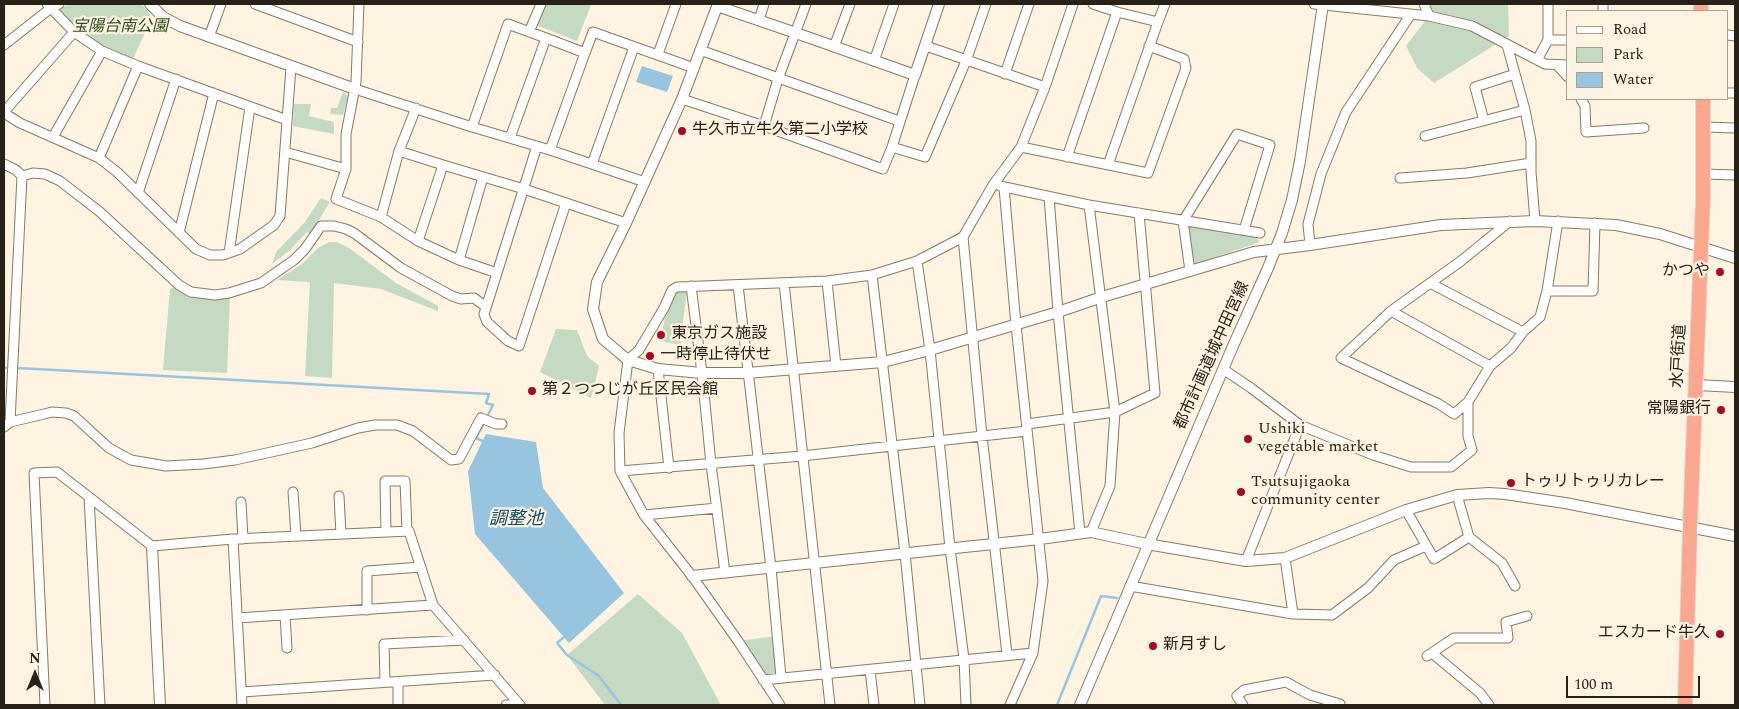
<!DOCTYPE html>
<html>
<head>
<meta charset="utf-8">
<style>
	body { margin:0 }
	#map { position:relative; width:1739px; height:709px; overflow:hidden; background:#fff3e2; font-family:Spectral,serif }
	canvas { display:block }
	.frame { position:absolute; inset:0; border:5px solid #282117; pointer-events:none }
	.legend { position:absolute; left:1566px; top:10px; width:162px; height:90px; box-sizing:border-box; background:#fff3e2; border:1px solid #a99f91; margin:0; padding:6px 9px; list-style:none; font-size:15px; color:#282117 }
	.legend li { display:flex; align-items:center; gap:10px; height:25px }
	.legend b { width:25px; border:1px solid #a99f91 }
	.north { position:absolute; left:10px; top:649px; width:50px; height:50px; -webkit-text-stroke:4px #fff3e2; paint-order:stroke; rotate:0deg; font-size:14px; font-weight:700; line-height:20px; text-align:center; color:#282117 }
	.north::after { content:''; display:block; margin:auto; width:18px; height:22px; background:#282117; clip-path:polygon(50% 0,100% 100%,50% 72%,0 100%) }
	.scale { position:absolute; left:1566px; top:676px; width:134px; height:22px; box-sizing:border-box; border:2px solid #282117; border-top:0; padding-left:6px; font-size:15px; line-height:18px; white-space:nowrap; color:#282117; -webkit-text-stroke:4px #fff3e2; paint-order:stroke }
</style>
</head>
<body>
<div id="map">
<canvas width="1739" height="709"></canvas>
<div class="frame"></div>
<ul class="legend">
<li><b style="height:6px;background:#fff"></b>Road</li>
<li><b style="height:14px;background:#c5dac2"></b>Park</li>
<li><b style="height:14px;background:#97c5df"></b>Water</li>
</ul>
<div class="north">N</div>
<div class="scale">100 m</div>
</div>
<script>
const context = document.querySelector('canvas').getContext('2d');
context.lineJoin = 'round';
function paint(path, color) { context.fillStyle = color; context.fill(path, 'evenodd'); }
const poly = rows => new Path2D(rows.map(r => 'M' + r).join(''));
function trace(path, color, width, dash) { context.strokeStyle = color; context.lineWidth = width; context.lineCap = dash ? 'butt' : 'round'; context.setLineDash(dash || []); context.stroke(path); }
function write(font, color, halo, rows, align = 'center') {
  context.font = font + ' Spectral,"Noto Sans JP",serif'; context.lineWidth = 4.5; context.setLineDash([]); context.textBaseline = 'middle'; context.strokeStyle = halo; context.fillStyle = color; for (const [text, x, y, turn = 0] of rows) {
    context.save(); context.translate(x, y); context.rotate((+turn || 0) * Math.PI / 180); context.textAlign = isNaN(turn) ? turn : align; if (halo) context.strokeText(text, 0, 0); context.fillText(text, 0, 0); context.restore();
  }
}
paint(poly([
	[70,4,142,4,152,17,133,59,101,45,72,24,60,13,61,8],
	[541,4,586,4,591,5,577,41,533,24],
	[1424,4,1508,4,1509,36,1434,83,1417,68,1406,46,1429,16],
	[343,92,348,96,343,115,330,114,331,108,337,108],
	[294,104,311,104,309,116,334,122,334,134,293,126],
	[321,198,330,202,310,234,307,232,290,250,272,264,276,252,305,222],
	[1187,225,1254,236,1260,242,1192,265],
	[329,242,337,242,349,248,396,283,438,306,438,311,381,289,334,283,332,378,305,376,310,282,277,280,302,264,318,248],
	[174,287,190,296,205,299,219,299,230,296,227,373,163,370,170,289],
	[687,290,680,345,660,341,667,309,677,291],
	[556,329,577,330,587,356,599,366,591,398,540,372],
	[638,594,682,633,721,705,605,705,567,655],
	[777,636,781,677,763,680,738,641]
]), '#c5dac2');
paint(poly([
	[642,66,673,76,667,92,636,82],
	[486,434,536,442,543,488,624,593,569,643,475,534,468,471]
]), '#97c5df');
trace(poly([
	[4,367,6,368],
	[18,368,489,394,486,403,493,405,487,417],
	[485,422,476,438,485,442],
	[565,636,557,643,567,655,599,676,621,705],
	[1057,705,1101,596,1117,598]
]), '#97c5df', 2.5);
const minor = poly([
	[47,4,74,32,102,51,138,66,287,120],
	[255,4,358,42],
	[359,4,356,82,346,134,346,169,336,199,381,217,418,241,459,260,497,273,484,314,487,322,508,341,519,346,566,203],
	[1093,4,1117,12,1158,22,1108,165],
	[1314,4,1429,16],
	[1424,4,1429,16,1472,26,1545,64,1568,65],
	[1603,11,1603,4],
	[759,20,764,4],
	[1158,22,1165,4],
	[529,32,541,4],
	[1728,35,1735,36],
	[209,37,221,4],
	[1548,40,1568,40],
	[4,45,51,8,59,4],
	[1507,45,1525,110,1531,141,1531,172,1535,221],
	[834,47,850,4],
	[700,50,899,121],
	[658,54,676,4],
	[1537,60,1548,40,1548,4],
	[874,61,894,4],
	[1557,65,1568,77],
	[1005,74,1029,4],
	[1045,87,1073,4],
	[355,89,472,127,550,150,645,182],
	[1728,93,1735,93],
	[682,99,764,126,883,169,892,147,915,75],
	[1581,99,1585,106,1586,132,1644,128],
	[4,112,74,32],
	[4,113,20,123,99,158,117,172,196,249,210,255,223,255,240,249,274,225,280,216,291,67],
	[1484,121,1475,87,1515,74],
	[764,126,778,79,806,4],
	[472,127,508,24,546,38],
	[1703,127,1735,128],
	[1425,136,1525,110],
	[53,137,102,51],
	[510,138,546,38,585,53,593,32,694,68],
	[892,147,925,157,966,61,986,4],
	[1021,147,1148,173,1186,68,1184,59,1149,46],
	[550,150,585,53],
	[399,151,443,165,524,189,626,223],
	[285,152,346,169],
	[1067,157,1117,12],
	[99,158,138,66],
	[4,164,16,170,22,176,10,422],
	[592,164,634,47],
	[1703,174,1735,175],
	[22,176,33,173,45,174,60,181,100,212,179,285,191,292,215,295,229,293,261,283,294,260,305,249,321,226,334,226,346,229,354,233,401,268,452,296,461,299,474,298,486,307],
	[1400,178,1467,173,1531,163],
	[1000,186,1089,205,1260,233],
	[1004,187,1016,325,1043,581,1033,653,1010,705],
	[138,193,176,79],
	[1049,197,1058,312,1080,533],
	[381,217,399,151,416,108],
	[1558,221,1547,291,1593,291,1595,223],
	[179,233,214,93],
	[963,237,982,436,1007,654],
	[418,241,443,165],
	[1310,245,1308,224,1321,174,1346,112,1411,14],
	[229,253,250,107],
	[459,260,483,177],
	[917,261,930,350,950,548,964,659,966,705],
	[1190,271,1183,221,1237,134,1270,145,1244,230],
	[497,273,537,146],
	[872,275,905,553,920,705],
	[827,281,836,366],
	[784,283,830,705],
	[1430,283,1523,332],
	[738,285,771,568,781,677],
	[691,286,702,373,711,464,725,573],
	[1391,311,1490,366],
	[658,369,669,468],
	[1223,369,1251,388,1300,425],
	[1468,402,1490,366,1511,348,1523,332,1540,317,1547,291],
	[1027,424,1115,412,1089,205],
	[4,427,10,422,40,415,52,412,66,413,74,416,109,448,131,460,166,466,203,464,235,460,312,443,358,428,375,425,397,425,413,431,451,460,459,459,481,418,496,424,502,424],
	[620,471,802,456,1027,431],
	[293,492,296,536],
	[1457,495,1469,537,1502,563,1515,586],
	[339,496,341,534],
	[89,497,100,705],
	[241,502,243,539],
	[1406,510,1434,559,1469,537],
	[644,515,717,508],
	[386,532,385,481,405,481,407,531],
	[1091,532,1110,486,1115,412,1155,393,1139,213],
	[233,539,242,705],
	[1285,558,1293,614],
	[1246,561,1300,425,1373,455,1411,467,1451,467,1472,450,1468,436,1468,402,1454,414,1439,404,1341,358,1391,311,1461,261,1510,221],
	[1130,586,1293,614,1332,615,1368,588,1394,560,1426,546],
	[367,610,367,571,421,567],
	[285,615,287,648],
	[237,618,433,605],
	[1432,653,1480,693,1489,705],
	[1427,656,1454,638,1508,638,1506,622,1527,616],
	[870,670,874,705],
	[763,680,1033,653],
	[385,682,384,644,464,640],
	[398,682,398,705],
	[242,692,495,675],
	[45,705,34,473,57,472,152,546,233,539,409,531,433,605,520,705],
	[506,705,519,705],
	[780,705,738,641,692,576,644,515,620,471,619,433,628,360,639,350,664,308,672,290,677,287,827,281,872,275,917,261,963,237,993,185,1021,147,1045,87,926,46],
	[1243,705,1237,696,1244,690,1286,682,1310,695,1340,704,1340,705]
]);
const tertiary = poly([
	[150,4,163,17,180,26,355,89],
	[718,4,682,99,626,223,597,282,593,309,603,339,628,360,658,369,702,373,747,373,883,362,930,350,1058,312,1102,297,1254,252,1310,245,1441,225,1535,221,1616,225,1660,234,1735,258],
	[717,6,796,33,915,75,939,4],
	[1697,385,1735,387],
	[152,546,160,705],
	[692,576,1040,539,1091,532,1147,544,1246,561,1285,558,1406,510,1457,495,1489,493,1505,494,1565,503,1735,536],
	[1080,705,1233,346,1268,268,1282,233,1292,200,1300,161,1323,4]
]);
const trunk = poly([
	[1701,4,1701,11],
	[1685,705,1690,526,1703,199,1703,99]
]);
trace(minor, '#8a795f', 11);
trace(tertiary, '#8a795f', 12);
trace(trunk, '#dddbda', 16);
trace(minor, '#fff', 9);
trace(tertiary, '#fff', 10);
trace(trunk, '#fba88e', 14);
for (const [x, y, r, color] of [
	[682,131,5,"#a50b28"],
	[1720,272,5,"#a50b28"],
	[661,335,5,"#a50b28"],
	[650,356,5,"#a50b28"],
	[532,391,5,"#a50b28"],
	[1721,410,5,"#a50b28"],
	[1248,439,5,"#a50b28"],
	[1511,483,5,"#a50b28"],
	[1241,492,5,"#a50b28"],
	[1720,634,5,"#a50b28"],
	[1153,646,5,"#a50b28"]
]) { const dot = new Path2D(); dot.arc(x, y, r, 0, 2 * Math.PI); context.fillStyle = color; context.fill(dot); trace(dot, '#fff3e2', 2); }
write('italic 16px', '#234d1c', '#fff3e2', [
	["宝陽台南公園",120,28]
]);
write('16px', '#282117', '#fff3e2', [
	["牛久市立牛久第二小学校",692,131],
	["かつや",1710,272,"right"],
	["東京ガス施設",671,335],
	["一時停止待伏せ",660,356],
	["第２つつじが丘区民会館",542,391],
	["常陽銀行",1711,410,"right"],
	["Ushiki",1258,430],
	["vegetable market",1258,448],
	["Tsutsujigaoka",1251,483],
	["community center",1251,501],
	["トゥリトゥリカレー",1521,483],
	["エスカード牛久",1710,634,"right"],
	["新月すし",1163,646]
], 'left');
write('16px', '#282117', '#fff3e2', [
	["都市計画道城中田宮線",1213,356,-66],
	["水戸街道",1680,356,-87]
]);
write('italic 18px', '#124c67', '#fff3e2', [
	["調整池",516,520]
]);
</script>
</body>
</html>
